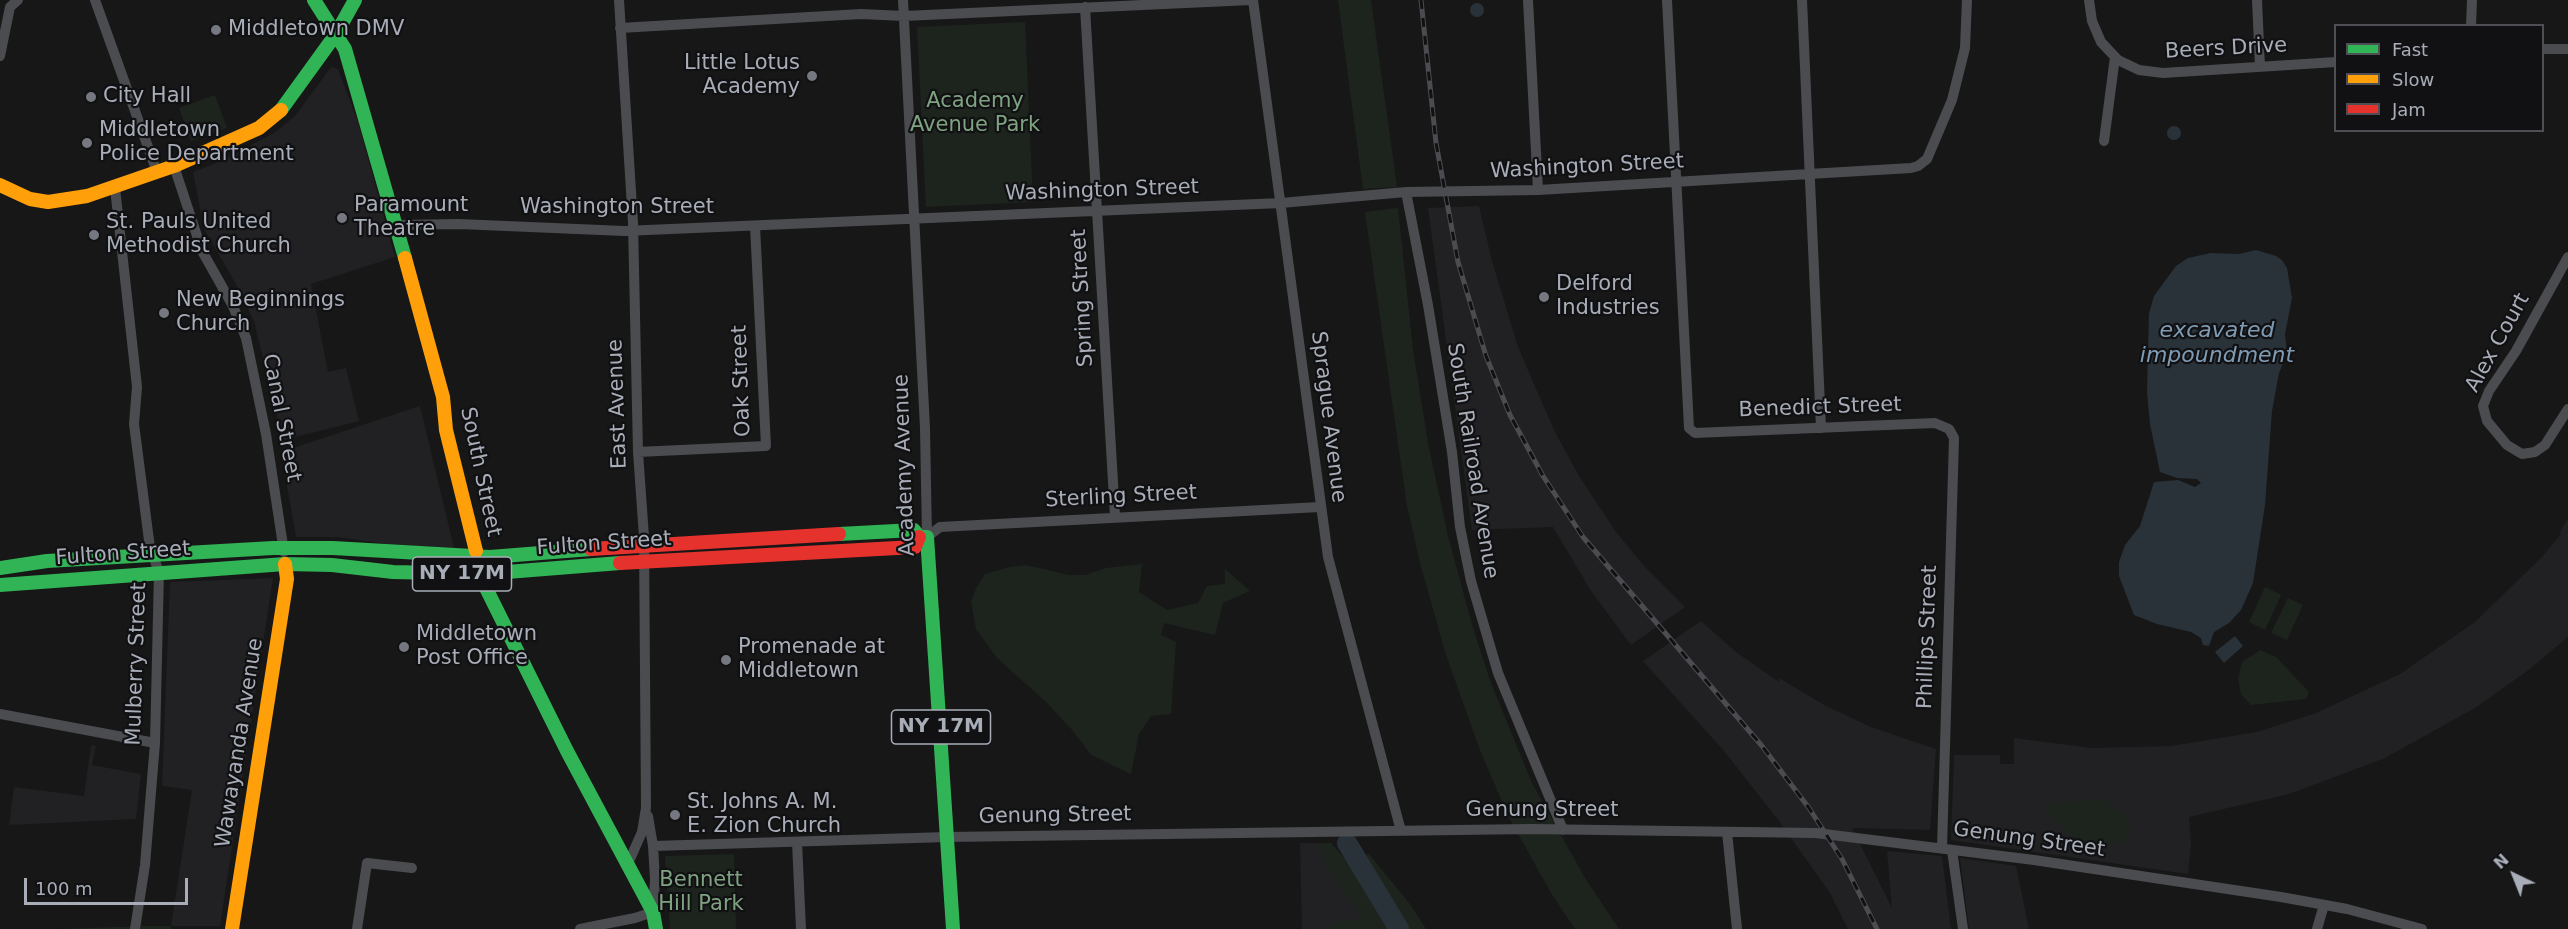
<!DOCTYPE html>
<html>
<head>
<meta charset="utf-8">
<style>
	body { margin:0 }
	#map { position:relative; width:2568px; height:929px; overflow:hidden; background:#171717; font-family:"DejaVu Sans",sans-serif }
	canvas { display:block }
	.legend { position:absolute; left:2334px; top:24px; width:210px; height:108px; box-sizing:border-box; background:#111113; border:2px solid #4d4f55; margin:0; padding:8px 10px; list-style:none; font-size:18px; color:#a8adb8 }
	.legend li { display:flex; align-items:center; gap:12px; height:30px }
	.legend b { width:30px; border:2px solid #4d4f55 }
	.north { position:absolute; left:2484px; top:845px; width:60px; height:60px; -webkit-text-stroke:4px #111113; paint-order:stroke; rotate:317deg; font-size:16px; font-weight:700; line-height:24px; text-align:center; color:#a8adb8 }
	.north::after { content:''; display:block; margin:auto; width:21px; height:27px; background:#a8adb8; clip-path:polygon(50% 0,100% 100%,50% 72%,0 100%) }
	.scale { position:absolute; left:24px; top:878px; width:164px; height:27px; box-sizing:border-box; border:3px solid #a8adb8; border-top:0; padding-left:8px; font-size:18px; line-height:21px; white-space:nowrap; color:#a8adb8; -webkit-text-stroke:4px #111113; paint-order:stroke }
</style>
</head>
<body>
<div id="map">
<canvas width="2568" height="929"></canvas>
<ul class="legend">
<li><b style="height:8px;background:#30b455"></b>Fast</li>
<li><b style="height:8px;background:#ff9f0a"></b>Slow</li>
<li><b style="height:8px;background:#e5322d"></b>Jam</li>
</ul>
<div class="north">N</div>
<div class="scale">100 m</div>
</div>
<script>
const context = document.querySelector('canvas').getContext('2d');
context.lineJoin = 'round';
function paint(path, color) { context.fillStyle = color; context.fill(path, 'evenodd'); }
const poly = rows => new Path2D(rows.map(r => 'M' + r).join(''));
function trace(path, color, width, dash) { context.strokeStyle = color; context.lineWidth = width; context.lineCap = dash ? 'butt' : 'round'; context.setLineDash(dash || []); context.stroke(path); }
function write(font, color, halo, rows, align = 'center') {
  context.font = font + ' "DejaVu Sans",sans-serif'; context.lineWidth = 4.5; context.setLineDash([]); context.textBaseline = 'middle'; context.strokeStyle = halo; context.fillStyle = color; for (const [text, x, y, turn = 0] of rows) {
    context.save(); context.translate(x, y); context.rotate((+turn || 0) * Math.PI / 180); context.textAlign = isNaN(turn) ? turn : align; if (halo) context.strokeText(text, 0, 0); context.fillText(text, 0, 0); context.restore();
  }
}
paint(poly([
	[331,67,338,69,358,122,395,257,311,284,328,372,346,368,359,421,283,440,254,321,236,284,204,229,193,172,221,161,274,133,295,116],
	[1479,206,1492,261,1518,347,1554,430,1579,476,1616,532,1645,567,1685,607,1631,645,1591,591,1553,527,1472,530,1428,208],
	[420,406,454,548,387,544,337,537,296,537,283,463,293,461,290,449],
	[2568,518,2568,637,2530,669,2475,708,2385,758,2289,794,2189,817,2191,843,2188,874,1951,840,1954,755,2000,755,2000,764,2014,764,2014,738,2092,748,2171,746,2257,732,2316,713,2400,674,2475,622,2542,557,2561,534,2560,532],
	[273,578,220,926,171,926,192,790,162,786,170,582],
	[1701,621,1736,652,1779,682,1779,678,1826,706,1871,727,1936,749,1930,830,1852,828,1892,908,1887,851,1942,856,1951,929,1848,929,1830,893,1779,821,1724,751,1643,661],
	[91,745,96,746,92,765,141,774,136,819,9,825,14,787,84,796],
	[1300,843,1331,843,1405,929,1302,929],
	[1960,858,2016,866,2029,929,1969,929]
]), '#212123');
paint(poly([
	[1338,0,1371,0,1397,187,1363,189],
	[1025,22,1033,202,926,207,917,27],
	[215,95,227,128,191,141,179,108],
	[1398,208,1413,350,1428,443,1448,536,1473,628,1491,683,1532,783,1585,878,1619,929,1575,929,1551,893,1508,816,1480,750,1446,655,1420,563,1407,506,1365,212],
	[1142,564,1139,592,1167,610,1198,603,1207,586,1225,584,1225,569,1250,591,1223,603,1215,635,1164,623,1161,635,1176,642,1171,714,1151,716,1139,734,1131,774,1091,755,1073,731,1046,702,997,658,976,629,971,602,976,588,985,574,1010,567,1026,565,1069,575,1085,575,1106,568],
	[2265,587,2281,595,2265,630,2249,622],
	[2288,598,2303,605,2287,640,2271,633],
	[2260,650,2276,657,2309,692,2306,699,2251,705,2241,694,2238,679,2242,662],
	[2101,798,2127,815,2131,835,2121,842,2106,844,2083,842,2070,835,2046,811,2048,804],
	[1316,843,1331,843,1357,873,1356,858,1369,854,1410,904,1426,929,1330,929,1329,924,1363,917,1335,879],
	[734,854,736,929,670,929,665,856],
	[145,926,171,926,171,929,62,929]
]), '#1d241e');
paint(poly([
	'1470 10a7 7 0 1 1 14 0a7 7 0 1 1-14 0Z',
	'2167 133a7 7 0 1 1 14 0a7 7 0 1 1-14 0Z',
	[2256,250,2276,256,2282,260,2287,268,2292,298,2285,334,2287,354,2279,373,2272,411,2265,505,2253,583,2241,610,2229,623,2214,632,2209,646,2203,645,2201,638,2191,632,2157,624,2134,615,2119,576,2119,562,2125,545,2140,526,2154,482,2178,480,2195,487,2201,483,2197,479,2177,478,2160,472,2150,424,2147,392,2149,314,2154,296,2176,266,2188,258,2211,253,2239,254],
	[2235,636,2243,646,2224,663,2215,652]
]), '#2a3239');
trace(poly([
	[1347,843,1399,929]
]), '#2a3239', 20);
trace(poly([
	[95,0,157,172],
	[619,0,633,223,638,452,644,537,646,808,642,832,627,866],
	[903,0,925,428,927,537],
	[1253,0,1328,557,1401,831],
	[1528,0,1538,190],
	[1667,0,1689,428,1695,433,1935,423,1949,429,1954,438,1942,848],
	[1802,0,1821,428],
	[2089,0,2092,21,2101,42,2118,60,2139,70,2163,73,2336,62],
	[2257,0,2260,67],
	[1085,7,1115,516],
	[2471,26,2472,0],
	[620,28,861,14,904,16,1251,0],
	[2542,49,2568,49],
	[0,56,10,7,18,0],
	[2104,141,2115,57],
	[174,166,202,251,233,306,246,338,266,434,284,552],
	[115,188,137,387,134,424,150,548,159,572,155,743,145,865,135,929],
	[1406,192,1428,305,1452,452,1460,527,1471,581,1498,673,1563,830],
	[397,225,459,224,624,231,1281,203,1406,192,1538,190,1911,168,1918,166,1927,159,1952,100,1965,48,1967,0],
	[2568,257,2516,351,2489,391,2483,406,2487,421,2507,445,2522,454,2535,452,2545,445,2568,409],
	[638,452,766,446,755,226],
	[927,537,940,527,1320,507],
	[0,714,155,743],
	[1727,832,1737,929],
	[797,842,801,929],
	[653,846,947,837,1531,829,1816,833,2034,860,2281,897,2347,909,2422,929],
	[1952,850,1963,929],
	[357,929,367,863,412,868],
	[580,929,635,918,653,912,655,879,653,846,648,816],
	[2317,929,2324,905]
]), '#4b4c50', 10);
trace(poly([
	[314,0,345,49,405,258],
	[281,110,336,34,355,0],
	[839,534,914,530,919,537],
	[919,537,927,537,953,929],
	[476,551,484,584,567,751,653,912,656,929],
	[0,568,47,561,273,548,333,548,490,557,591,549],
	[0,585,285,564,332,565,393,572,482,574,620,563]
]), '#30b455', 14);
trace(poly([
	[0,185,30,199,48,202,87,196,174,166,259,128,281,110],
	[405,258,443,397,446,430,476,551],
	[232,929,287,579,285,564]
]), '#ff9f0a', 14);
trace(poly([
	[591,549,839,534],
	[620,563,915,547,919,537]
]), '#e5322d', 14);
const rail = poly([
	[1421,0,1436,143,1458,262,1486,356,1510,415,1543,476,1583,537,1762,746,1809,808,1842,859,1877,929]
]);
trace(rail, '#4b4c4f', 5);
trace(rail, '#111113', 3, [9]);
for (const [x, y, r, color] of [
	[216,30,6,"#757880"],
	[812,76,6,"#757880"],
	[91,97,6,"#757880"],
	[87,143,6,"#757880"],
	[342,218,6,"#757880"],
	[94,235,6,"#757880"],
	[1544,297,6,"#757880"],
	[164,313,6,"#757880"],
	[404,647,6,"#757880"],
	[726,660,6,"#757880"],
	[675,815,6,"#757880"]
]) { const dot = new Path2D(); dot.arc(x, y, r, 0, 2 * Math.PI); context.fillStyle = color; context.fill(dot); trace(dot, '#111113', 2); }
for (const [x, y, w] of [
	[462,574,99],
	[941,727,99]
]) { const box = new Path2D(); box.roundRect(x - w / 2, y - 17, w, 34, 4.5); context.fillStyle = '#111113'; context.fill(box); trace(box, '#a8adb8', 1.5); }
write('bold 20px', '#a8adb8', null, [
	["NY 17M",462,574],
	["NY 17M",941,727]
]);
write('21px', '#a8adb8', '#111113', [
	["Middletown DMV",228,30],
	["Little Lotus",800,64,"right"],
	["Academy",800,88,"right"],
	["City Hall",103,97],
	["Middletown",99,131],
	["Police Department",99,155],
	["Paramount",354,206],
	["Theatre",354,230],
	["St. Pauls United",106,223],
	["Methodist Church",106,247],
	["Delford",1556,285],
	["Industries",1556,309],
	["New Beginnings",176,301],
	["Church",176,325],
	["Middletown",416,635],
	["Post Office",416,659],
	["Promenade at",738,648],
	["Middletown",738,672],
	["St. Johns A. M.",687,803],
	["E. Zion Church",687,827]
], 'left');
write('21px', '#a8adb8', '#111113', [
	["Beers Drive",2226,49,-3],
	["Washington Street",1587,167,-3],
	["Washington Street",1102,191,-2],
	["Washington Street",617,208],
	["Spring Street",1083,298,-93],
	["Alex Court",2498,343,-61],
	["Oak Street",742,381,-92],
	["East Avenue",618,404,-92],
	["Benedict Street",1820,408,-2],
	["Sprague Avenue",1328,417,83],
	["Canal Street",281,418,79],
	["South Railroad Avenue",1472,461,81],
	["Academy Avenue",905,465,-92],
	["South Street",480,472,78],
	["Sterling Street",1121,497,-3],
	["Fulton Street",604,544,-4],
	["Fulton Street",123,554,-4],
	["Phillips Street",1928,637,-88],
	["Mulberry Street",137,664,-88],
	["Wawayanda Avenue",240,743,-81],
	["Genung Street",1542,811],
	["Genung Street",1055,816,-1],
	["Genung Street",2029,840,8]
]);
write('21px', '#7fa381', '#111113', [
	["Academy",975,102],
	["Avenue Park",975,126],
	["Bennett",701,881],
	["Hill Park",701,905]
]);
write('italic 22px', '#7f9bb3', '#111113', [
	["excavated",2217,331],
	["impoundment",2217,356]
]);
</script>
</body>
</html>
